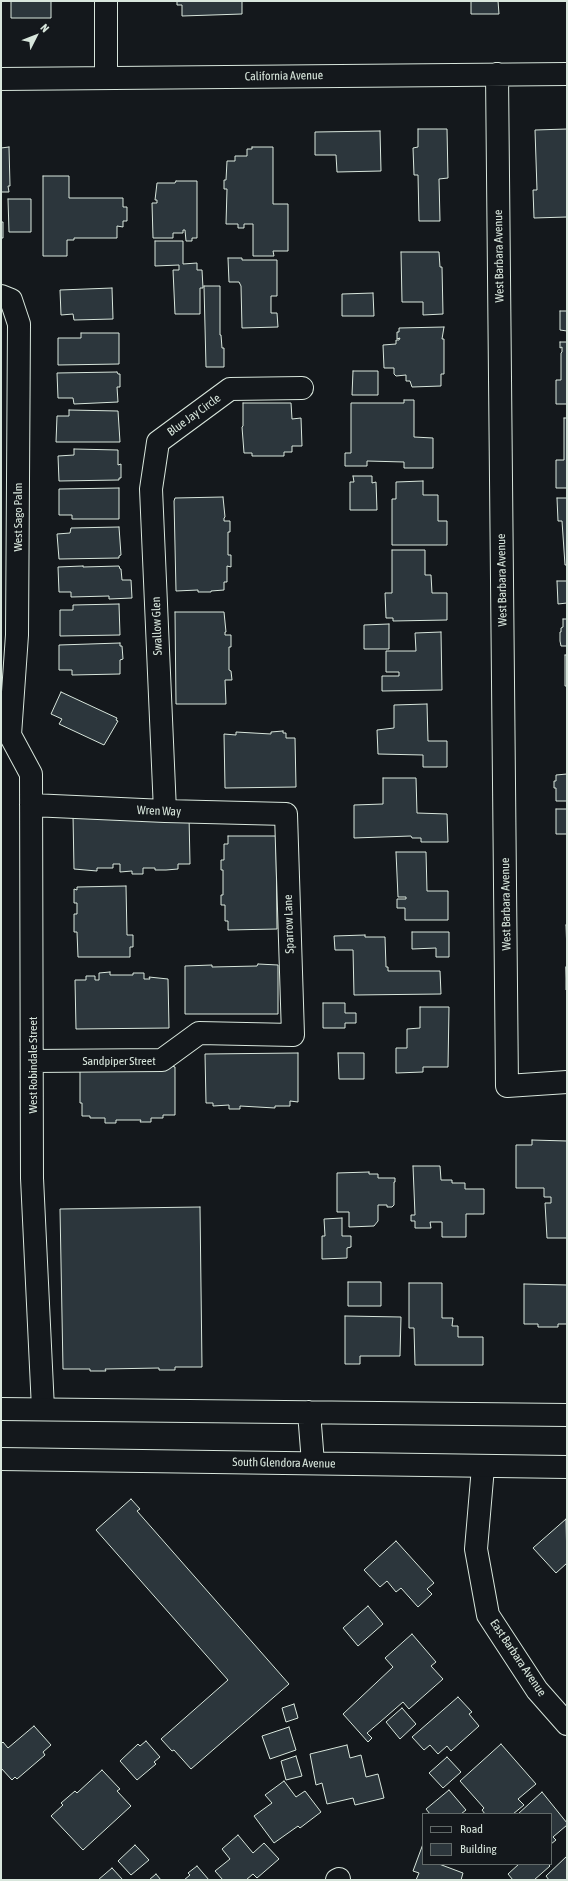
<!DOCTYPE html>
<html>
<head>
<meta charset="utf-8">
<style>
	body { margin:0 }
	#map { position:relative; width:568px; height:1881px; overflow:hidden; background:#14181c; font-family:"Asap Condensed",sans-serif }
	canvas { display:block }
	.frame { position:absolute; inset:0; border:2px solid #d8e6dc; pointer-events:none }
	.legend { position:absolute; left:422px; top:1813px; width:130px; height:52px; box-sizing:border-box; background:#14181c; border:1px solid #626a69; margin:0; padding:5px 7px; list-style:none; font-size:12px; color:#d8e6dc }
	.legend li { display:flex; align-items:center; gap:8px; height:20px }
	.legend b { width:20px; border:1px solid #626a69 }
	.north { position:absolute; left:16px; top:16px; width:40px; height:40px; -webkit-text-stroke:3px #14181c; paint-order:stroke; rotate:48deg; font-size:11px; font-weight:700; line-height:16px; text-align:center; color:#d8e6dc }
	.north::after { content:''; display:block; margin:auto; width:14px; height:18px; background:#d8e6dc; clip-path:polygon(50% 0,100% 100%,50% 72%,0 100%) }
</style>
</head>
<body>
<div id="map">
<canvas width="568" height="1881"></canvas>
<div class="frame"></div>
<ul class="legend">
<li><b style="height:5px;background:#14181c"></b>Road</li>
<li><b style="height:11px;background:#2c363c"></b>Building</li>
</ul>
<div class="north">N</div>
</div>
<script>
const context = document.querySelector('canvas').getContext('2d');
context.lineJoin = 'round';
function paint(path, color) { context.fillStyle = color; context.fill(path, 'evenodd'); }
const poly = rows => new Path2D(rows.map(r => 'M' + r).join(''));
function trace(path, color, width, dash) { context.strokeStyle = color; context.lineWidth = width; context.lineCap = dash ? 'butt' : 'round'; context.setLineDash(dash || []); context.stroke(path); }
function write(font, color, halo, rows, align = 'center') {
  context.font = font + ' "Asap Condensed",sans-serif'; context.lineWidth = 3; context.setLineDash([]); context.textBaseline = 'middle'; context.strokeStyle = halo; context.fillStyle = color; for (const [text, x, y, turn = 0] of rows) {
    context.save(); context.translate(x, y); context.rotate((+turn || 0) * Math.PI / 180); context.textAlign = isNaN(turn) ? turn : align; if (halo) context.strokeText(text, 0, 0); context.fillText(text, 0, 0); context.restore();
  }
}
const building = poly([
	[11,1,51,1,51,18,11,18,11,1],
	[177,1,242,1,242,14,182,16,182,5,177,5,177,1],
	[471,1,498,1,499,14,471,14,471,1],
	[418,129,447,129,448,178,439,179,440,221,419,221,418,175,414,175,413,148,418,147,418,129],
	[567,129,567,217,534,218,533,190,537,190,535,130,567,129],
	[380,131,381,171,337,172,336,155,315,155,315,132,380,131],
	[9,147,10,186,8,186,9,192,1,192,1,148,9,147],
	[252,147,273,147,273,204,288,204,288,251,273,251,274,256,253,256,253,224,244,224,244,228,238,228,238,224,226,224,227,189,224,189,224,180,226,180,227,161,235,161,235,156,247,156,247,149,252,149,252,147],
	[43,176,69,176,69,198,123,198,123,207,127,207,127,221,123,221,123,227,117,226,117,238,74,238,74,240,67,240,67,256,43,256,43,176],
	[176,181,197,181,197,238,192,238,192,241,186,241,185,230,183,230,183,233,173,233,173,238,153,238,152,203,157,203,157,200,155,200,157,183,175,183,176,181],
	[8,199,31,199,31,232,9,232,8,199],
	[1,222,3,222,3,238,1,238,1,222],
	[155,241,183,241,183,264,197,263,197,270,202,270,203,288,200,288,200,314,175,314,173,270,179,270,179,265,155,266,155,241],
	[401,252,439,252,440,267,442,267,443,314,423,315,423,302,402,302,401,252],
	[228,258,242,258,242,260,277,260,277,296,271,296,271,313,277,313,278,327,242,328,241,286,239,282,229,282,228,258],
	[204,286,220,286,220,335,221,335,222,348,224,348,224,367,206,367,204,286],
	[112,288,113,319,74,320,73,314,61,315,60,290,112,288],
	[373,293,374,316,342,316,342,294,373,293],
	[560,311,567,311,567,331,560,330,560,311],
	[444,327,442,339,444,339,444,374,441,374,441,386,412,387,410,381,406,381,406,375,396,376,394,374,394,368,384,368,383,345,396,344,396,340,399,340,400,338,397,339,397,332,399,332,399,328,444,327],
	[81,333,119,333,119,364,58,365,58,338,81,338,81,333],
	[560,342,567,342,567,404,556,404,556,380,561,380,561,353,562,352,562,347,560,348,560,342],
	[353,371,378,371,378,395,352,395,353,371],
	[117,372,118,374,120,374,120,387,117,387,118,402,74,404,73,398,58,398,57,373,117,372],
	[404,400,414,400,414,437,433,438,433,468,404,468,404,462,367,461,367,466,345,466,345,453,351,453,351,403,404,403,404,400],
	[243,403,291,403,292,419,301,418,302,446,292,446,292,452,284,452,284,456,252,456,252,453,244,453,242,427,243,426,243,403],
	[69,410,118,411,120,442,56,442,57,416,69,416,69,410],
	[564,418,567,418,567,488,556,488,556,460,564,460,564,418],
	[74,449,118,450,118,465,121,464,121,478,119,478,119,480,59,481,58,456,74,455,74,449],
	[353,476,372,476,372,483,376,482,377,510,350,510,350,482,354,482,353,476],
	[423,481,423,495,438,495,438,521,447,521,447,545,392,545,392,499,396,499,396,482,423,481],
	[119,488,119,519,72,519,72,515,59,515,59,489,119,488],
	[223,497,225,517,224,518,224,521,230,521,230,532,228,532,228,555,231,555,231,567,227,566,227,582,224,582,224,590,211,591,211,592,198,592,198,590,176,591,174,501,175,498,223,497],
	[557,498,567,498,567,565,565,565,562,521,558,521,557,498],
	[119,527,121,555,119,556,119,558,59,559,57,534,70,533,71,528,119,527],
	[392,550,425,550,425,575,431,575,432,593,447,593,447,620,393,621,393,618,386,618,385,593,392,593,392,550],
	[83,566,83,567,119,566,120,569,121,569,122,580,131,580,132,598,109,599,109,596,71,597,71,592,59,592,58,567,83,566],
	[557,581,567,581,567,603,558,604,557,581],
	[119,604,120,635,60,636,60,610,73,610,73,605,119,604],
	[175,612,224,612,226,632,225,632,225,635,231,635,231,647,229,647,229,670,231,671,232,680,225,680,226,704,176,704,175,612],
	[563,619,567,619,567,646,561,646,560,641,560,632,561,632,561,628,563,627,563,619],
	[389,624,389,649,364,649,364,625,389,624],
	[441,632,442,690,382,691,382,676,399,676,399,672,386,672,386,651,416,651,415,633,441,632],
	[120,643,120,646,122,646,123,659,120,660,120,674,72,675,72,670,59,670,59,645,120,643],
	[565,655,567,655,567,686,565,686,565,655],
	[61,692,117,718,116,720,118,721,104,745,59,724,62,719,51,714,61,692],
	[427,704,428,741,447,741,447,767,423,767,423,755,378,754,377,730,394,728,394,705,427,704],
	[283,731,283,733,286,733,286,738,295,738,296,787,225,788,224,734,236,735,236,732,271,734,271,732,283,731],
	[567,774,567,801,556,801,556,788,554,788,554,781,556,781,556,775,567,774],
	[383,778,416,778,417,813,447,814,448,842,421,842,421,838,412,838,411,836,354,838,354,805,383,804,383,778],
	[556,809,567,809,567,834,556,834,556,809],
	[189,815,190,864,178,864,178,869,166,870,155,870,155,868,143,868,143,874,132,874,132,871,120,872,120,864,113,864,113,868,97,868,97,871,74,869,73,816,189,815],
	[228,836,276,836,277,929,228,930,228,921,225,921,225,905,221,905,221,895,223,895,223,870,221,870,221,860,224,860,224,844,228,844,228,836],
	[396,852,426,852,427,891,448,891,448,920,405,920,405,908,397,908,397,899,406,899,406,897,398,897,396,852],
	[126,886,127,935,133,935,133,947,130,947,130,957,78,957,77,932,74,932,74,914,77,914,77,903,74,903,74,889,77,890,77,887,126,886],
	[566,925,567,925,567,953,566,925],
	[412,932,449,932,449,957,436,957,436,948,412,949,412,932],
	[365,935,365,937,385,937,386,967,388,967,388,971,440,971,441,994,354,995,353,950,335,950,334,936,365,935],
	[258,964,278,965,278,1014,185,1014,185,966,212,965,212,967,257,966,258,964],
	[566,967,567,990,566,990,566,967],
	[110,972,110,975,133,975,133,973,144,973,144,979,150,979,149,977,168,979,169,1028,76,1029,75,980,86,980,86,976,95,976,95,980,99,980,99,973,110,972],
	[323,1003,345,1003,345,1013,356,1013,356,1023,345,1023,345,1028,323,1028,323,1003],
	[420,1007,449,1007,448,1067,423,1067,423,1072,396,1073,396,1048,407,1048,407,1029,420,1028,420,1007],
	[298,1053,298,1102,290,1101,290,1106,275,1106,275,1108,240,1106,240,1109,229,1109,229,1105,213,1106,213,1103,206,1103,205,1054,298,1053],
	[338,1053,364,1053,364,1079,339,1079,338,1053],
	[172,1066,175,1067,175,1115,163,1115,163,1118,151,1118,151,1122,140,1122,141,1120,116,1120,116,1123,105,1123,105,1118,90,1118,90,1116,82,1116,82,1103,80,1103,80,1069,172,1066],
	[532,1140,567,1141,567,1238,547,1238,545,1203,551,1203,551,1197,544,1197,544,1188,516,1188,516,1145,532,1145,532,1140],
	[413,1166,440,1166,441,1180,452,1180,452,1183,465,1183,465,1189,484,1189,484,1214,466,1214,466,1237,442,1237,442,1222,430,1222,431,1228,415,1228,415,1221,411,1221,411,1215,415,1215,413,1166],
	[369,1172,369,1174,378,1174,378,1178,395,1178,395,1182,394,1182,394,1205,392,1207,387,1207,387,1205,378,1205,378,1221,374,1226,349,1227,349,1212,337,1212,337,1173,369,1172],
	[200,1207,202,1367,175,1367,175,1370,159,1370,159,1368,105,1369,106,1371,90,1371,90,1369,63,1369,60,1209,200,1207],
	[342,1218,342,1236,351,1236,351,1247,347,1248,347,1258,322,1259,322,1236,325,1236,324,1219,342,1218],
	[348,1282,381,1282,381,1306,348,1306,348,1282],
	[409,1283,442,1283,442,1318,453,1318,452,1326,458,1326,458,1337,483,1337,483,1365,415,1365,414,1328,409,1328,409,1283],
	[524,1284,567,1285,567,1324,558,1324,558,1327,538,1327,538,1324,524,1324,524,1284],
	[345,1316,401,1317,400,1356,360,1356,360,1364,345,1364,345,1316],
	[131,1499,140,1509,137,1511,289,1684,191,1769,174,1750,172,1751,161,1739,228,1680,96,1530,131,1499],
	[566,1519,567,1563,556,1573,533,1548,566,1519],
	[396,1541,434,1583,427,1589,432,1594,418,1607,401,1588,396,1592,387,1581,380,1587,364,1570,396,1541],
	[368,1606,383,1624,358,1646,343,1628,368,1606],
	[412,1634,436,1662,431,1666,443,1679,409,1709,403,1702,380,1722,367,1733,372,1738,368,1742,343,1714,393,1667,385,1658,412,1634],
	[458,1697,472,1712,469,1714,479,1726,451,1751,447,1746,438,1754,430,1745,424,1750,412,1737,458,1697],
	[294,1704,298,1718,286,1722,282,1708,294,1704],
	[402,1708,416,1724,400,1739,386,1722,402,1708],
	[34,1726,51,1745,43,1752,45,1755,17,1779,15,1777,12,1780,1,1768,1,1744,3,1742,8,1748,34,1726],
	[289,1727,296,1750,270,1759,262,1736,289,1727],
	[146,1741,160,1757,154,1762,156,1764,137,1780,120,1761,138,1744,140,1746,146,1741],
	[501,1744,536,1784,518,1799,524,1805,513,1814,485,1814,482,1810,484,1808,460,1781,501,1744],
	[347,1745,350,1758,361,1755,366,1777,378,1774,384,1798,355,1805,353,1798,327,1804,322,1783,316,1785,310,1754,347,1745],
	[296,1756,302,1776,286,1780,281,1761,296,1756],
	[447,1757,461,1772,443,1788,429,1773,447,1757],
	[102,1770,120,1789,117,1791,131,1806,83,1850,51,1816,63,1805,61,1803,75,1791,77,1793,102,1770],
	[284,1781,296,1797,305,1791,321,1812,300,1828,298,1826,274,1843,254,1816,272,1803,265,1795,284,1781],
	[449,1790,466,1810,461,1814,430,1814,426,1809,449,1790],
	[542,1792,567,1823,567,1825,553,1837,556,1840,551,1844,551,1814,518,1814,542,1792],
	[238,1835,253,1853,264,1843,279,1859,257,1878,253,1874,246,1880,223,1880,215,1871,230,1859,222,1849,238,1835],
	[423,1844,423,1864,439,1864,463,1873,461,1880,416,1880,419,1873,413,1871,423,1844],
	[135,1845,149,1860,131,1875,118,1861,135,1845],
	[567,1856,567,1880,549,1880,546,1876,567,1856],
	[519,1864,548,1864,550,1866,534,1880,513,1880,508,1874,519,1864],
	[197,1866,209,1880,184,1880,190,1875,188,1873,197,1866],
	[112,1868,123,1880,98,1880,112,1868],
	[156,1874,161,1880,149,1880,156,1874]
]);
paint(building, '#2c363c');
trace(building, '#d8e6dc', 1);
const minor = poly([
	[106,1,106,78],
	[497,74,507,1086,567,1082],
	[1,79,567,74],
	[1,296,11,300,19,324,17,635,10,735],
	[10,735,31,774,32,1178,43,1409],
	[31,805,165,811,286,814,293,1035,199,1033,162,1060,33,1061],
	[165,811,151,489,158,442,230,389,302,388],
	[483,1467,476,1549,488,1615,537,1690,567,1724],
	[337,1880,339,1879]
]);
const major = poly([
	[1,1409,567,1415],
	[309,1412,313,1463],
	[1,1459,567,1467]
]);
trace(minor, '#d8e6dc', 24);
trace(major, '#d8e6dc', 24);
trace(minor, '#14181c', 22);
trace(major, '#14181c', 22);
write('12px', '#d8e6dc', '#14181c', [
	["California Avenue",284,76,-1],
	["West Barbara Avenue",499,256,-91],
	["Blue Jay Circle",194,415,-36],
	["West Sago Palm",18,517,-90],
	["West Barbara Avenue",502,580,-91],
	["Swallow Glen",157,626,-92],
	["Wren Way",159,811,2],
	["West Barbara Avenue",506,904,-91],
	["Sparrow Lane",289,924,-92],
	["Sandpiper Street",119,1061],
	["West Robindale Street",33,1065,-90],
	["South Glendora Avenue",284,1463,1],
	["East Barbara Avenue",518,1658,56]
]);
</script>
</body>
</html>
